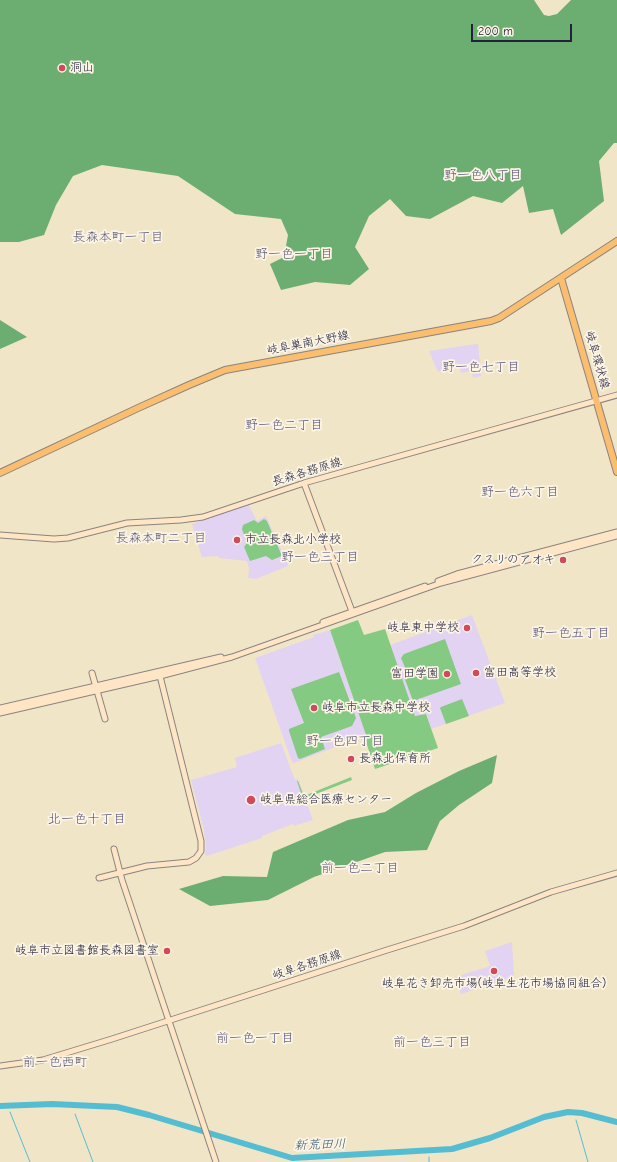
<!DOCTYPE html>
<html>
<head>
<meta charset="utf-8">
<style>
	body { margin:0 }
	#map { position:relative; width:617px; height:1162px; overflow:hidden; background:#f1e5c7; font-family:"Comic Neue",sans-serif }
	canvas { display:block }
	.scale { position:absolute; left:471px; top:24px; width:101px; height:18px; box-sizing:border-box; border:2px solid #22223b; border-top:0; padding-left:5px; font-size:12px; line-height:14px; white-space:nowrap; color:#22223b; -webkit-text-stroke:3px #fcf5e5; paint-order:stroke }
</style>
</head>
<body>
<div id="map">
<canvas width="617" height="1162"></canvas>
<div class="scale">200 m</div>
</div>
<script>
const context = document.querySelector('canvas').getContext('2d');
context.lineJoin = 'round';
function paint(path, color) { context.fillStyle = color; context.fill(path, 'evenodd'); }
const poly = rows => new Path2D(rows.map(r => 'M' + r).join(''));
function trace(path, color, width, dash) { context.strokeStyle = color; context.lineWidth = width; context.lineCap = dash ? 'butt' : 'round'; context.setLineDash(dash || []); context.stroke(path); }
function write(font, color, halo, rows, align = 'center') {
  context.font = font + ' "Comic Neue","Klee One",sans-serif'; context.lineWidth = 3.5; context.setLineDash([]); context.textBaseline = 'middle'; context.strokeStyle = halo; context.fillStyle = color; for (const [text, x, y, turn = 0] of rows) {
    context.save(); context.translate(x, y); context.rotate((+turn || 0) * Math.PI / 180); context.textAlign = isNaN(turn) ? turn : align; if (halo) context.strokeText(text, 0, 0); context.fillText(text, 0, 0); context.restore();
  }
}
paint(poly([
	[476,344,478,344,481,376,473,378,472,371,461,373,458,363,450,365,450,367,438,372,429,351],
	[248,504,257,521,266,516,285,558,287,559,288,566,256,579,248,578,249,569,247,561,219,558,218,556,202,557,192,524],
	[472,615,505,703,431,729,426,714,415,716,390,645],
	[330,630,366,735,294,763,292,762,255,658,314,637,313,635],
	[281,743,295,780,298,779,313,820,294,826,293,824,262,836,262,838,207,856,205,855,206,845,204,830,191,780,237,767,235,758],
	[512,942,514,976,461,994,455,977,490,966,485,951]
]), '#e3d3f2');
paint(poly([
	[264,519,267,521,282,556,272,560,266,556,250,561,244,547,247,543,242,529,243,525,254,520,258,523],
	[358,620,364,635,385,629,415,716,426,714,438,748,375,769,364,736,366,735,330,630],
	[445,639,461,684,413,701,403,674,407,672,401,658,404,654],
	[339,672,356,718,352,726,321,737,325,749,300,759,298,758,289,731,289,729,304,723,291,689],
	[462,699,469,716,446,724,440,708,441,707],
	[351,777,352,780,303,799,297,781,298,781,304,796]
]), '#85ca83');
paint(poly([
	[0,0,534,0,544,15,549,16,557,14,571,0,617,0,617,143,614,143,599,161,604,201,561,235,553,209,529,213,523,186,502,203,473,196,430,219,406,216,390,199,369,216,355,247,369,269,350,285,315,282,281,290,270,264,284,257,288,235,281,219,235,214,178,176,102,165,73,176,56,205,44,235,19,242,0,242],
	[0,320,27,337,0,349],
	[497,755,492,783,459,805,440,821,427,850,385,852,314,877,268,900,210,906,179,889,223,876,267,877,273,852,348,820,385,812,416,793,459,771]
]), '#6cae71');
trace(poly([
	[10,1112,30,1162],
	[75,1114,93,1162],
	[576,1120,588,1162],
	[429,1162,429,1157]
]), '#55bdd2', 1);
trace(poly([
	[0,1106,52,1104,117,1107,149,1115,292,1158,452,1149,490,1138,544,1117,568,1112,582,1113,617,1122]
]), '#55bdd2', 6);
const secondary = poly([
	[304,483,353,614],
	[0,535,54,539,68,538,127,523,181,520,203,517,304,483,617,395],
	[438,581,457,574,617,532],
	[323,622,425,586],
	[92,673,105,719],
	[0,708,221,657],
	[0,713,160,676,232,657,441,583,617,536],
	[114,849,122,880,216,1162],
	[99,878,147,866,189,862,196,858,201,851,201,841,160,676],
	[0,1066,43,1060,112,1039,384,951,464,926,551,892,617,873]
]);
const primary = poly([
	[561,278,617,472],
	[0,473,138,408,189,385,225,370,491,321,499,318,617,241]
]);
trace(secondary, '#8a8481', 7);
trace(primary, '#8a8481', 8);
trace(secondary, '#fde5c5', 5);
trace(primary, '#fbbd6e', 6);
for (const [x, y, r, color] of [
	[62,68,4,"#d1495b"],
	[237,540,4,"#d1495b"],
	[563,560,4,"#d1495b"],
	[467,628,4,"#d1495b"],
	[476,673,4,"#d1495b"],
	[447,674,4,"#d1495b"],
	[314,708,4,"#d1495b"],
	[351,759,4,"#d1495b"],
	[251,800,5,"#d1495b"],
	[167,951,4,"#d1495b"],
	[494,971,4,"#d1495b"]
]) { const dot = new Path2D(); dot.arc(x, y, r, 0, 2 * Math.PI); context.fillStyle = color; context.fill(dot); trace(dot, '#fcf5e5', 1.5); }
write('12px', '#22223b', '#fcf5e5', [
	["洞山",70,68],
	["市立長森北小学校",245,540],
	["クスリのアオキ",555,560,"right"],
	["岐阜東中学校",459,628,"right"],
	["富田高等学校",484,673],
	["富田学園",439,674,"right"],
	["岐阜市立長森中学校",322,708],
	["長森北保育所",359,759],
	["岐阜県総合医療センター",260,800],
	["岐阜市立図書館長森図書室",159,951,"right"],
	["岐阜花き卸売市場(岐阜生花市場協同組合)",494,984,"center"]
], 'left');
write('12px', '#22223b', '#fcf5e5', [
	["岐阜巣南大野線",308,343,-11],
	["岐阜環状線",597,360,74],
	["長森各務原線",307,472,-17],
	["岐阜各務原線",307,965,-18]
]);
write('13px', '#595677', '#fcf5e5', [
	["野一色八丁目",483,175],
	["長森本町一丁目",118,237],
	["野一色一丁目",294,254],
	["野一色七丁目",481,367],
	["野一色二丁目",284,425],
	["野一色六丁目",520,492],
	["長森本町二丁目",161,538],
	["野一色三丁目",320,557],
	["野一色五丁目",571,633],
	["野一色四丁目",345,741],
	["北一色十丁目",87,819],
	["前一色二丁目",360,868],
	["前一色一丁目",255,1038],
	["前一色三丁目",432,1042],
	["前一色西町",55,1062]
]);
write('italic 13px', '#345870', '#fcf5e5', [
	["新荒田川",320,1145,-2]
]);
</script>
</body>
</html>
